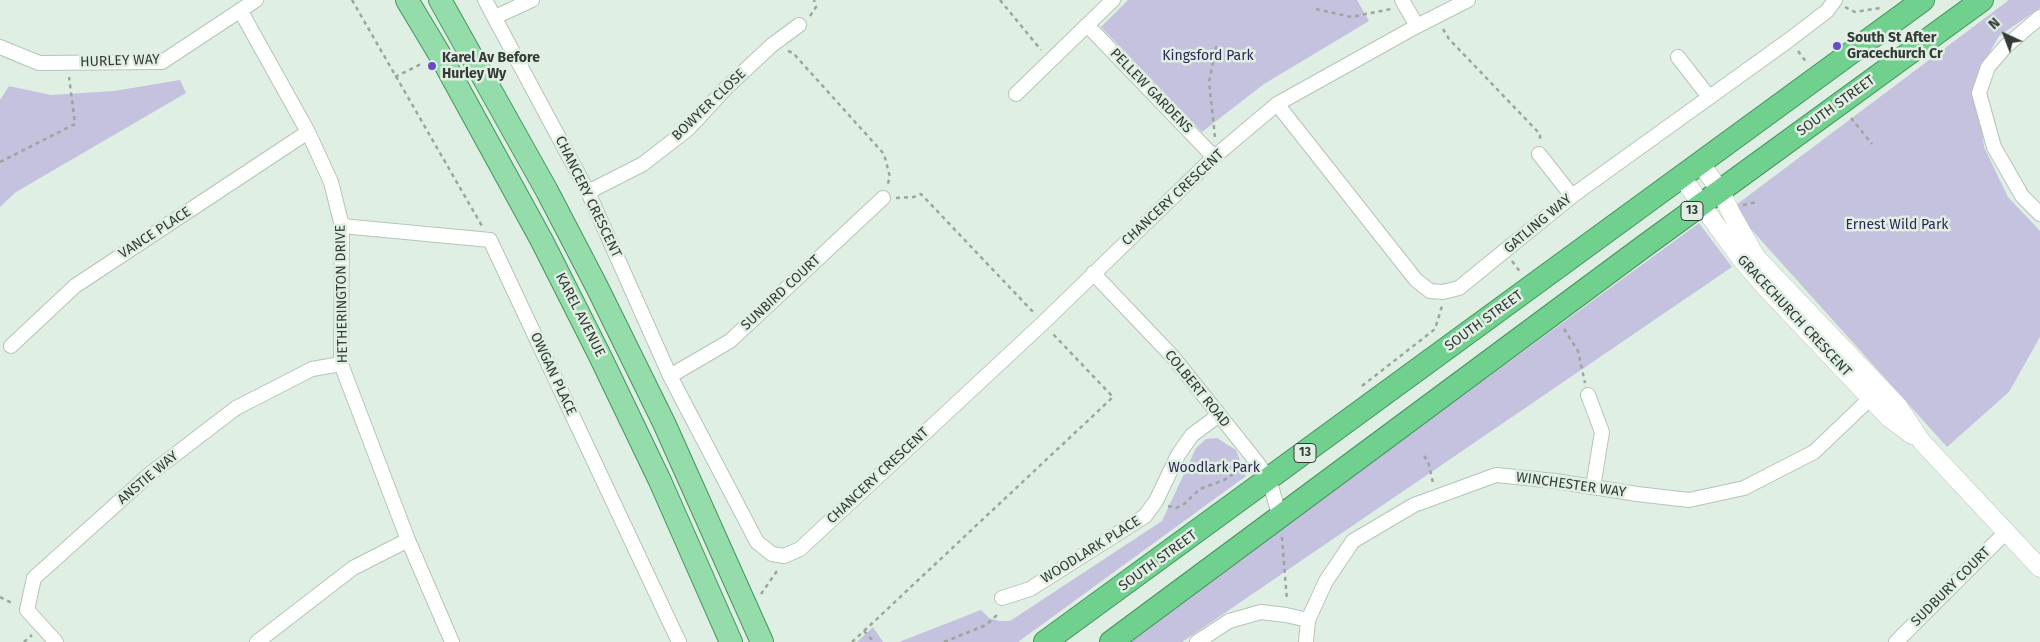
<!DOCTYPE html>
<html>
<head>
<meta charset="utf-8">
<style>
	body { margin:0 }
	#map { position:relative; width:2040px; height:642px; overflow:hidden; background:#e0efe3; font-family:"Fira Sans",sans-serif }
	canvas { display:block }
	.north { position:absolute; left:1980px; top:10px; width:50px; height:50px; -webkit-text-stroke:4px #e0efe3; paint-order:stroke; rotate:317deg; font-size:14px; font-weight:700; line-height:20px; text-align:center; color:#343a35 }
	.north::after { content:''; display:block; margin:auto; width:18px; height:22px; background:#343a35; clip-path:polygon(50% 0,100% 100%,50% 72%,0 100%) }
</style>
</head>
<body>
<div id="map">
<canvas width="2040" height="642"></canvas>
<div class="north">N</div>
</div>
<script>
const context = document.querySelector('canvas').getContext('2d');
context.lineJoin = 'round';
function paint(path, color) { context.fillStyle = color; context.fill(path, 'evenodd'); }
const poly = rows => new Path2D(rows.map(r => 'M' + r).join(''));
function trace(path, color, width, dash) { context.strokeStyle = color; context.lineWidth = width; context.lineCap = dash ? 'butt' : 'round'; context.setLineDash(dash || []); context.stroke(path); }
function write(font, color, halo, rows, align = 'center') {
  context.font = font + ' "Fira Sans",sans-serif'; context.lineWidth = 5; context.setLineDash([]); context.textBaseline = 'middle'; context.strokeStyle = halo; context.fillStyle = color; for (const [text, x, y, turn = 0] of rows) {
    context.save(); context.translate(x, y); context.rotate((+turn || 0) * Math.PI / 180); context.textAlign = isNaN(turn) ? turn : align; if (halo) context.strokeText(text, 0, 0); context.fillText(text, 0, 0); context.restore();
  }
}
paint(poly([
	[1128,0,1357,0,1369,21,1264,84,1202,132,1101,27],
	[2009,0,2040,0,2040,8,1999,36,1979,71,1980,114,1984,147,2008,197,2040,231,2040,337,2009,392,1947,447,1732,208],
	[180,80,186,93,16,192,0,207,0,100,9,86,51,95,114,91],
	[1699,223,1732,267,1182,642,1126,642],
	[1217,438,1236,450,1246,476,1018,642,899,642,981,610,989,618,999,621,1010,621,1162,521,1196,448,1206,439],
	[873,627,883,642,857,642]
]), '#c4c2df');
const minor = poly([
	[485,0,588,192,670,376,757,542,772,554,784,556,800,549,1043,323,1214,157,1277,104,1417,26,1468,0],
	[1402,0,1417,26],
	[240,10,308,132,331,182,342,226,341,364,408,540,452,642],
	[495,17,532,0],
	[2040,17,2005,47,1988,67,1979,93,1994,147,2022,196,2040,214],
	[1087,25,1214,157],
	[0,47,39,63,162,62,256,0],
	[1678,57,1709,97],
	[1016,94,1113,0],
	[1277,104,1416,280,1430,291,1443,292,1459,288,1572,196,1789,40,1827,11,1835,0],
	[1539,154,1572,196],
	[588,192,643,164,688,129,726,88,772,45,799,25],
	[342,226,490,240,679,642],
	[1093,273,1173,357,1256,461,1269,479,1280,518],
	[11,346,75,286,308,132],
	[670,376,730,341,883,198],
	[1588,395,1602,432,1593,487],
	[1002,598,1030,589,1145,516,1156,501,1178,455,1192,435,1219,415],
	[56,642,27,610,34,578,151,473,236,408,312,369,341,364],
	[257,642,353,568,408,540],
	[1197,642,1229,621,1261,612,1286,615,1308,620],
	[1306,642,1308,620,1326,581,1353,541,1414,505,1496,475,1555,481,1637,494,1689,500,1744,488,1814,452,1878,391],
	[1896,642,2006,532]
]);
const tertiary = poly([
	[1700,163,1720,190,1731,213,1756,257,1898,406,1922,442,2040,568],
	[1681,176,1740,258,1765,287,1889,418,1912,435]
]);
const primary = poly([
	[407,0,440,55,542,241,600,356,660,481,731,642],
	[440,0,547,191,597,287,664,423,762,642]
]);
const trunk = poly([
	[1045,642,1923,0],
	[1111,642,1643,247,1982,0]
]);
trace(minor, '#b6c4b8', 16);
trace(tertiary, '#b6c4b8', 19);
trace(primary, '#44945d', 24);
trace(trunk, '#44945d', 24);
trace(poly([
	[352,0,482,226],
	[1000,0,1041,50],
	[1845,7,1855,12,1880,8],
	[1316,9,1351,17,1391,9],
	[810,16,816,7,814,0],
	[1443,29,1449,39,1540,134,1540,140],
	[788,51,793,53,884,154,890,177,887,186],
	[1798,51,1807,63],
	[395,77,423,63],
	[1851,118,1872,144],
	[1215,137,1209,82,1217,43],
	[0,162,75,124,69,77],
	[896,198,914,197,921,194,1034,313],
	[1743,205,1757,202],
	[1512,261,1521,273],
	[1564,329,1578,351,1585,383],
	[1362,386,1435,329,1442,306],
	[1424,456,1428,461,1433,483],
	[1168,506,1176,508,1184,504,1200,489,1224,480,1244,467],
	[1282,537,1287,601],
	[761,594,779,568],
	[0,597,14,604],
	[864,631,1113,397,1053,334],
	[24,642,32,635],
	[852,642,864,631,874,642],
	[944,642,986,625,996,616,998,611]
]), '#9ba69d', 2.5, [4, 4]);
trace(minor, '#fff', 14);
trace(tertiary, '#fff', 18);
trace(primary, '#94dcaa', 22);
trace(trunk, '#70d08e', 22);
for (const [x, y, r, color] of [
	[1837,46,5,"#684cc5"],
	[432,66,5,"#684cc5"]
]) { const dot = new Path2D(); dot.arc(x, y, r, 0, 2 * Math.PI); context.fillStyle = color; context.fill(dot); trace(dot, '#e0efe3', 2); }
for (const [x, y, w] of [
	[1692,211,22],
	[1305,453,22]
]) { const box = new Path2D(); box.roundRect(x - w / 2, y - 9.5, w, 19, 4); context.fillStyle = '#e0efe3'; context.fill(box); trace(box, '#343a35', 1); }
write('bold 12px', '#343a35', null, [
	["13",1692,211],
	["13",1305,453]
]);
write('bold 14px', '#343a35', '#e0efe3', [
	["South St After",1847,38],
	["Gracechurch Cr",1847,54],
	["Karel Av Before",442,58],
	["Hurley Wy",442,74]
], 'left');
write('14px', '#2f2655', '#e0efe3', [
	["Kingsford Park",1208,56],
	["Ernest Wild Park",1897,225],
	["Woodlark Park",1214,468]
]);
write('14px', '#343a35', '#e0efe3', [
	["HURLEY WAY",120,61,-2],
	["PELLEW GARDENS",1151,91,46],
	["BOWYER CLOSE",709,105,-44],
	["SOUTH STREET",1836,106,-36],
	["CHANCERY CRESCENT",588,197,64],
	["CHANCERY CRESCENT",1173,198,-43],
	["GATLING WAY",1538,224,-40],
	["VANCE PLACE",155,233,-33],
	["SUNBIRD COURT",781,293,-43],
	["HETHERINGTON DRIVE",342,294,-91],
	["KAREL AVENUE",580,315,63],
	["GRACECHURCH CRESCENT",1794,316,47],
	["SOUTH STREET",1484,321,-36],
	["OWGAN PLACE",553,374,65],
	["COLBERT ROAD",1197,389,51],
	["CHANCERY CRESCENT",878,476,-43],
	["ANSTIE WAY",148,478,-40],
	["WINCHESTER WAY",1571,485,8],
	["WOODLARK PLACE",1091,550,-32],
	["SOUTH STREET",1158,561,-36],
	["SUDBURY COURT",1951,587,-45]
]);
</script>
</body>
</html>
